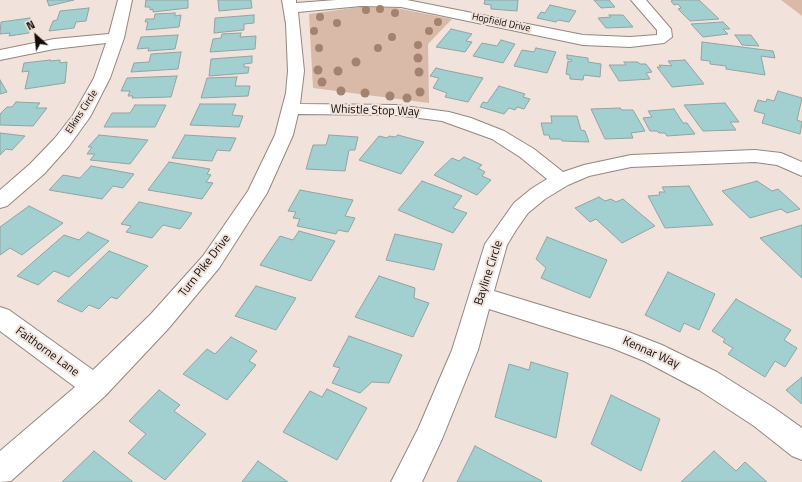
<!DOCTYPE html>
<html>
<head>
<meta charset="utf-8">
<style>
	body { margin:0 }
	#map { position:relative; width:802px; height:482px; overflow:hidden; background:#f1e3db; font-family:"Titillium Web",sans-serif }
	canvas { display:block }
	.north { position:absolute; left:16px; top:16px; width:40px; height:40px; -webkit-text-stroke:3px #f1e3db; paint-order:stroke; rotate:333deg; font-size:11px; font-weight:700; line-height:16px; text-align:center; color:#110d0a }
	.north::after { content:''; display:block; margin:auto; width:14px; height:18px; background:#110d0a; clip-path:polygon(50% 0,100% 100%,50% 72%,0 100%) }
</style>
</head>
<body>
<div id="map">
<canvas width="802" height="482"></canvas>
<div class="north">N</div>
</div>
<script>
const context = document.querySelector('canvas').getContext('2d');
context.lineJoin = 'round';
function paint(path, color) { context.fillStyle = color; context.fill(path, 'evenodd'); }
const poly = rows => new Path2D(rows.map(r => 'M' + r).join(''));
function trace(path, color, width, dash) { context.strokeStyle = color; context.lineWidth = width; context.lineCap = dash ? 'butt' : 'round'; context.setLineDash(dash || []); context.stroke(path); }
function write(font, color, halo, rows, align = 'center') {
  context.font = font + ' "Titillium Web",sans-serif'; context.lineWidth = 4; context.setLineDash([]); context.textBaseline = 'middle'; context.strokeStyle = halo; context.fillStyle = color; for (const [text, x, y, turn = 0] of rows) {
    context.save(); context.translate(x, y); context.rotate((+turn || 0) * Math.PI / 180); context.textAlign = isNaN(turn) ? turn : align; if (halo) context.strokeText(text, 0, 0); context.fillText(text, 0, 0); context.restore();
  }
}
paint(poly([
	[781,0,802,0,802,16,801,15],
	[360,7,396,8,452,19,428,44,429,103,313,88,309,14]
]), '#d9b9a7');
const building = poly([
	[47,0,74,0,49,6,47,0],
	[146,0,188,0,188,8,153,12,153,9,150,10,150,7,145,7,146,0],
	[218,0,251,0,252,8,219,11,218,0],
	[485,0,518,0,517,11,491,9,491,5,484,4,485,0],
	[594,0,609,0,615,7,601,8,594,0],
	[673,0,699,0,719,19,690,21,678,9,681,8,678,4,674,5,671,1,673,0],
	[550,5,576,11,569,22,558,20,556,22,537,18,541,12,545,13,550,5],
	[89,8,86,21,76,22,74,28,49,31,53,21,57,20,60,11,89,8],
	[175,13,175,16,181,15,179,27,146,30,148,22,145,22,146,19,154,19,155,14,175,13],
	[254,15,254,23,244,24,244,30,214,33,215,18,254,15],
	[609,15,623,15,633,27,606,28,598,18,611,17,609,15],
	[30,18,29,33,9,36,10,33,0,34,1,22,30,18],
	[723,22,730,29,723,29,728,34,703,37,691,24,723,22],
	[451,29,472,34,466,41,472,42,465,52,436,47,451,29],
	[241,33,240,37,256,36,255,49,210,52,213,39,221,38,222,34,241,33],
	[178,35,175,49,148,51,149,48,137,49,141,37,178,35],
	[735,35,751,35,759,46,742,45,735,35],
	[501,40,515,44,503,63,473,56,482,43,497,46,501,40],
	[702,42,773,51,775,58,761,56,765,75,726,69,726,66,710,64,710,61,701,60,702,42],
	[536,48,556,52,547,73,514,66,522,50,534,52,536,48],
	[181,52,178,69,131,72,134,63,149,62,151,54,181,52],
	[567,55,588,58,588,62,601,64,600,77,584,75,583,80,570,79,570,75,566,74,568,61,571,62,572,60,567,59,567,55],
	[252,56,252,63,244,64,244,67,249,67,248,73,209,76,211,59,252,56],
	[50,60,50,61,60,60,60,63,67,62,65,83,25,89,29,71,22,72,24,63,50,60],
	[685,60,704,84,672,87,657,67,661,67,659,65,672,66,668,61,685,60],
	[624,62,638,62,640,64,646,64,652,72,646,73,650,79,619,81,609,65,626,65,624,62],
	[436,68,444,70,483,78,468,102,445,97,447,93,433,88,439,78,430,76,436,68],
	[177,76,171,97,132,98,133,96,128,96,130,91,121,91,127,78,177,76],
	[237,77,235,86,250,86,248,96,201,98,207,78,237,77],
	[0,80,7,92,0,94,0,80],
	[499,86,525,94,523,97,530,99,524,109,517,107,515,110,509,108,504,114,480,107,483,102,487,103,499,86],
	[778,91,802,98,797,120,802,122,800,134,762,123,765,114,754,111,758,100,766,102,767,99,774,101,778,91],
	[16,102,40,103,36,108,47,108,33,126,0,125,0,114,7,107,12,107,16,102],
	[725,103,739,122,730,122,736,130,703,131,684,105,725,103],
	[200,104,236,104,232,115,243,116,239,127,190,125,200,104],
	[135,105,166,105,155,127,104,127,112,113,130,113,135,105],
	[620,108,622,110,633,110,645,131,631,133,633,138,605,139,591,109,620,108],
	[674,109,683,123,687,123,695,134,667,136,665,133,659,133,657,131,650,131,643,118,652,117,648,111,674,109],
	[551,116,577,116,581,130,585,131,589,142,562,141,561,139,550,139,549,135,544,135,541,123,552,123,551,116],
	[0,133,25,136,12,150,6,149,0,155,0,133],
	[99,135,148,140,130,164,90,160,95,154,87,154,92,147,88,147,99,135],
	[185,135,236,138,230,151,217,150,212,161,172,158,185,135],
	[329,135,358,137,355,150,349,150,345,171,306,169,313,145,326,145,329,135],
	[398,135,424,142,401,174,359,160,379,136,387,138,389,136,395,137,398,135],
	[464,157,482,165,478,168,485,172,482,176,491,180,477,195,434,175,452,158,459,161,464,157],
	[169,162,210,169,207,174,211,175,206,182,213,183,202,199,148,190,169,162],
	[91,166,134,174,123,188,113,186,102,199,49,190,63,175,80,178,91,166],
	[422,181,462,196,453,208,467,213,453,233,398,210,422,181],
	[757,181,772,191,778,189,800,209,787,213,781,209,750,218,722,191,757,181],
	[689,186,713,225,665,228,648,196,660,195,659,192,665,192,662,187,689,186],
	[300,190,353,200,345,216,355,218,348,232,338,230,336,234,297,226,300,219,293,218,296,212,288,211,300,190],
	[599,197,605,201,611,199,616,202,623,199,655,226,622,243,596,219,590,222,575,208,599,197],
	[139,202,192,213,180,229,163,225,152,238,126,232,131,226,121,224,139,202],
	[29,206,63,223,22,255,10,248,0,255,0,227,29,206],
	[802,225,802,278,760,238,802,225],
	[299,231,335,241,311,281,260,265,280,236,293,240,299,231],
	[88,232,109,241,69,277,54,271,38,285,17,276,64,235,79,240,88,232],
	[395,234,442,244,434,270,386,260,395,234],
	[547,237,607,260,590,298,541,278,546,268,536,259,547,237],
	[109,251,148,266,117,299,111,297,99,309,89,305,82,312,57,301,109,251],
	[668,272,715,294,699,330,684,323,680,332,645,315,668,272],
	[379,276,415,288,414,298,429,303,413,337,355,317,379,276],
	[256,286,296,298,276,330,235,316,256,286],
	[736,299,791,330,784,340,797,348,785,367,775,361,765,377,728,354,733,348,723,342,725,339,712,331,736,299],
	[349,336,402,355,389,383,372,382,360,393,332,383,340,368,333,366,349,336],
	[231,337,257,351,249,361,256,365,227,400,183,374,207,349,215,354,231,337],
	[531,362,568,373,556,438,495,417,509,364,529,370,531,362],
	[802,377,802,404,786,390,802,377],
	[327,389,367,408,337,460,283,432,310,391,322,397,327,389],
	[159,390,180,405,174,411,206,434,165,480,128,453,146,434,129,421,159,390],
	[611,395,660,419,641,471,591,444,611,395],
	[475,446,542,481,541,482,457,482,475,446],
	[94,451,133,482,62,482,94,451],
	[714,451,736,471,745,462,767,482,681,482,714,451],
	[258,461,288,482,242,482,258,461]
]);
paint(building, '#a2cfcf');
trace(building, '#92a3a3', 1);
const minor = poly([
	[118,0,132,0,124,38,110,78,90,117,69,146,44,174,7,206,0,208,0,190,30,164,55,138,73,115,94,78,106,43,54,49,0,60,0,50,54,39,109,34,118,0],
	[282,0,296,0,296,3,336,0,407,0,583,35,630,37,657,35,657,30,631,0,646,0,671,29,672,37,664,43,630,47,583,45,401,7,361,6,298,12,304,71,300,104,396,105,449,112,471,118,504,131,534,149,563,172,584,165,631,155,755,150,781,153,802,162,802,176,777,165,755,162,631,167,589,176,568,185,545,199,528,213,516,230,507,245,494,291,626,331,662,345,717,372,774,408,802,428,802,460,792,456,754,426,699,390,644,361,612,348,489,309,478,350,442,439,422,482,391,482,418,429,452,350,485,244,514,203,531,189,547,179,520,157,492,139,442,121,396,115,298,114,293,135,267,193,219,268,168,329,105,396,11,481,0,482,0,451,75,387,0,331,0,307,9,310,93,370,150,315,203,256,248,191,275,135,286,93,288,71,286,24,282,0]
]);
trace(minor, '#948780', 2);
paint(minor, '#fff');
context.fillStyle = '#a28370';
for (const [x, y, r] of [
	[380,9,4],
	[366,10,4],
	[395,13,4],
	[320,17,4],
	[438,22,4],
	[337,23,4],
	[314,31,4],
	[429,31,4],
	[392,37,4],
	[418,45,4],
	[319,48,4],
	[378,48,4],
	[418,58,4.5],
	[356,62,4.5],
	[318,70,4.5],
	[338,71,4.5],
	[419,72,4.5],
	[322,82,4.5],
	[341,91,4.5],
	[420,92,4.5],
	[365,93,4.5],
	[390,96,4.5],
	[407,98,4.5]
]) { context.beginPath(); context.arc(x, y, r, 0, 2 * Math.PI); context.fill(); }
write('10px', '#110d0a', '#f1e3db', [
	["Hopfield Drive",501,23,12],
	["Elkins Circle",82,112,-57]
]);
write('12px', '#110d0a', '#f1e3db', [
	["Whistle Stop Way",375,111,2],
	["Turn Pike Drive",205,266,-52],
	["Bayline Circle",489,273,-72],
	["Faithorne Lane",47,352,36],
	["Kennar Way",651,353,24]
]);
</script>
</body>
</html>
